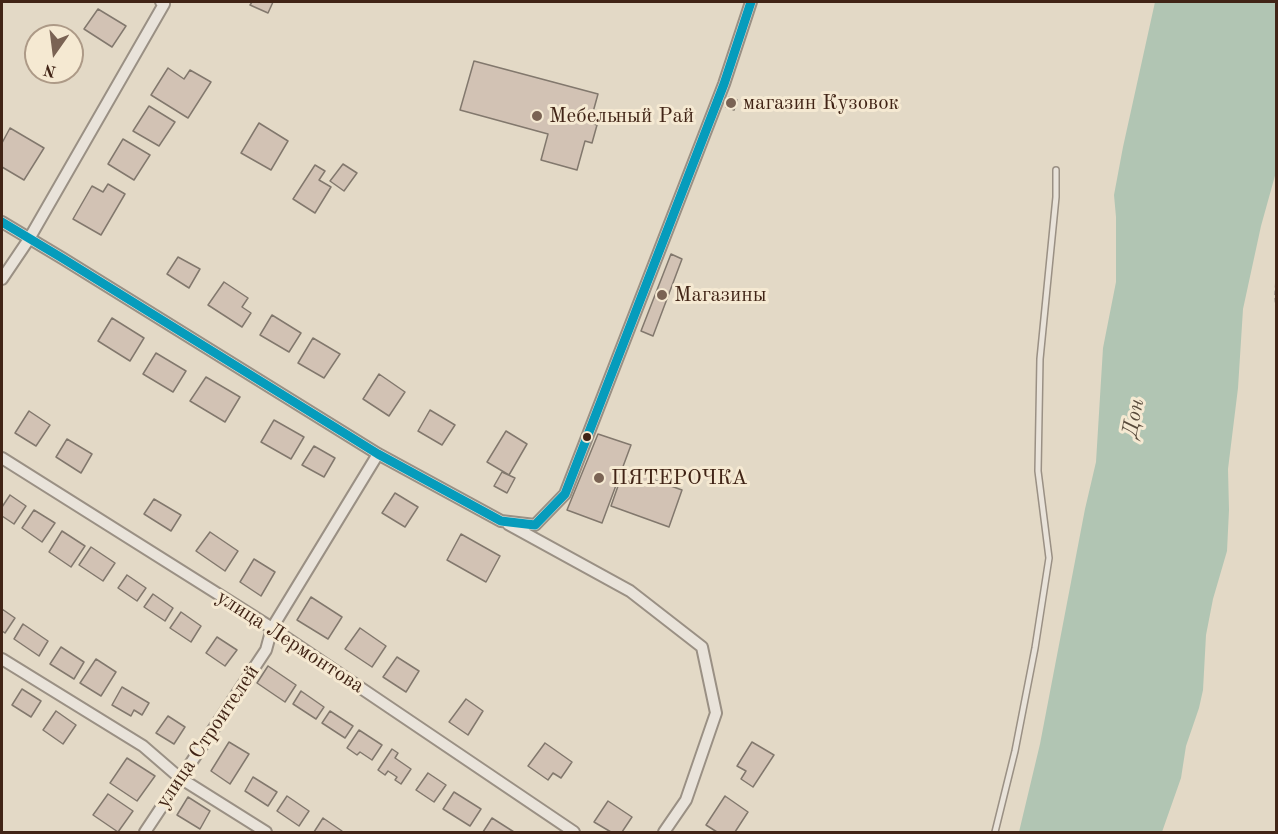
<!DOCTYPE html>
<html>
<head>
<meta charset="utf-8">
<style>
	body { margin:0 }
	#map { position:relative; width:1278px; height:834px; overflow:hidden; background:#e3d9c6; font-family:"Old Standard TT",serif }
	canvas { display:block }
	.frame { position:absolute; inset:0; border:3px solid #412416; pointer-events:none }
	.north { position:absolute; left:24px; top:24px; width:60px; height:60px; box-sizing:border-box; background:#f5e9d2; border:2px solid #ad9a87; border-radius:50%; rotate:194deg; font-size:16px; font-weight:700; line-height:24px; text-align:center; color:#412416 }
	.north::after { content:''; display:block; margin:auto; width:21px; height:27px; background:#7a6354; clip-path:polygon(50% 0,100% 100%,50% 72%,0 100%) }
</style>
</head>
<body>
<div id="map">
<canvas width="1278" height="834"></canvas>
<div class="frame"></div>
<div class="north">N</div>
</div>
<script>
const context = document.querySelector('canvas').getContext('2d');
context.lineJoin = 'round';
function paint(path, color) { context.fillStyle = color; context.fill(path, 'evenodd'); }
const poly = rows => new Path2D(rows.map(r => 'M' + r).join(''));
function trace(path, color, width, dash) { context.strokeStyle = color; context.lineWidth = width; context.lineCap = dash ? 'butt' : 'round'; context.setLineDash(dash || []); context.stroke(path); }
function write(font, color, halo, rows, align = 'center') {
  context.font = font + ' "Old Standard TT",serif'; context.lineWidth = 6; context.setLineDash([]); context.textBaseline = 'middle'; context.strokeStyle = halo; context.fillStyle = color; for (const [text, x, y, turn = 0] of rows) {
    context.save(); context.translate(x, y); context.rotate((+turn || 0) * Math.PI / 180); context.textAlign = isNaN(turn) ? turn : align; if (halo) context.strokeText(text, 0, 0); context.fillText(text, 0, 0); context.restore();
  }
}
paint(poly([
	[1155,2,1276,2,1276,172,1261,226,1243,309,1238,388,1228,469,1229,510,1227,551,1213,599,1206,635,1203,690,1199,708,1186,746,1181,778,1162,832,1019,832,1040,744,1085,509,1096,462,1103,348,1116,282,1116,217,1114,195,1123,147]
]), '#b1c5b3');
const building = poly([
	[252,2,273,2,268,13,250,5,252,2],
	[98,9,126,26,112,47,84,29,98,9],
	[474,61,598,94,590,123,597,125,592,143,585,141,577,170,541,160,548,134,460,110,474,61],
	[168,68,184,79,190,70,211,82,188,118,151,95,168,68],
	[729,97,737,100,734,110,726,107,729,97],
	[149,106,175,122,159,146,133,131,149,106],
	[259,123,288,141,271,170,241,153,259,123],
	[10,128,44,148,24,180,2,167,2,143,10,128],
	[123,139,150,155,134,180,108,164,123,139],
	[343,164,357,173,344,191,330,181,343,164],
	[315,165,325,171,319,180,331,187,315,213,293,199,315,165],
	[108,184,125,194,101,235,73,219,92,186,103,192,108,184],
	[671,254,682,259,653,336,641,331,671,254],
	[178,257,200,269,189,288,167,274,178,257],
	[224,282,248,298,242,307,251,313,242,327,208,305,224,282],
	[272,315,301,333,289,352,260,335,272,315],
	[112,318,144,338,130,361,98,341,112,318],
	[313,338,340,354,324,378,298,363,313,338],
	[156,353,186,371,173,392,143,374,156,353],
	[379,374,405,392,389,416,363,399,379,374],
	[206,377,240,397,225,422,190,401,206,377],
	[430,410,455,425,442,445,418,431,430,410],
	[29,411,50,425,36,446,15,433,29,411],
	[274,420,304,437,291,459,261,442,274,420],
	[506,431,527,444,509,475,487,462,506,431],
	[598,434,631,445,602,523,567,510,598,434],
	[67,439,92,454,81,473,56,457,67,439],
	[314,446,335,458,324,477,302,465,314,446],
	[624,469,682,490,669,527,611,506,624,469],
	[502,472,515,478,507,493,494,486,502,472],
	[395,493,418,507,405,527,382,513,395,493],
	[10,495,26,506,14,524,2,516,2,507,10,495],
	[154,499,181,515,171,531,144,514,154,499],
	[34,510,55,523,42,542,22,528,34,510],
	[62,531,85,546,71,567,49,552,62,531],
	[210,532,238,551,225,571,196,551,210,532],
	[461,534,500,556,486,582,447,560,461,534],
	[91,547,115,563,103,581,79,565,91,547],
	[254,559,275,572,261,596,240,582,254,559],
	[127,575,146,588,137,601,118,588,127,575],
	[153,594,173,608,165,621,144,607,153,594],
	[311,597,342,617,328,639,297,620,311,597],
	[2,609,15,618,5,633,2,631,2,609],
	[181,612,201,626,191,642,170,628,181,612],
	[23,624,48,641,39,656,14,639,23,624],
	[360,628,386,646,372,667,345,649,360,628],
	[217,637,237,650,225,666,206,653,217,637],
	[61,647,84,662,74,679,50,664,61,647],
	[397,657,419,671,406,692,383,677,397,657],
	[96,659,116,672,101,696,80,683,96,659],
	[268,666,296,685,285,702,257,683,268,666],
	[122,687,149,703,142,715,134,710,131,716,112,705,122,687],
	[22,689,41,701,31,717,12,705,22,689],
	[301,691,324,707,316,719,293,704,301,691],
	[466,699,483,711,468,735,449,722,466,699],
	[56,711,76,725,63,744,43,730,56,711],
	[330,711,353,726,345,738,322,723,330,711],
	[168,716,185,727,174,744,156,733,168,716],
	[359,730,382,745,372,760,360,752,357,755,347,748,359,730],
	[229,742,249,754,230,784,211,771,229,742],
	[752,742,774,755,753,787,741,779,746,771,737,766,752,742],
	[545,743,572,762,561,778,553,773,548,780,528,766,545,743],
	[392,749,398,753,395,758,411,769,401,784,395,780,397,777,388,771,385,775,378,770,392,749],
	[127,758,155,776,137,801,110,783,127,758],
	[428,773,446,785,434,802,416,790,428,773],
	[253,777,277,792,268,806,245,791,253,777],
	[454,792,481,809,470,826,443,809,454,792],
	[108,794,133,811,118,832,93,815,108,794],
	[287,796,309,811,299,826,277,811,287,796],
	[725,796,748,812,735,832,717,832,706,825,725,796],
	[188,797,210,811,200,829,177,815,188,797],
	[608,801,632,817,622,832,611,832,594,822,608,801],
	[323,818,342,831,341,832,314,832,323,818],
	[492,818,514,832,483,832,492,818]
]);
paint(building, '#d2c2b4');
trace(building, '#82786d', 1.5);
const service = poly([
	[995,832,1015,751,1035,648,1049,558,1038,471,1040,359,1056,197,1056,170]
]);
const minor = poly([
	[2,222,62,258,378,454,501,521,535,525,565,494,724,84,751,2],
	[2,279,29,239,164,4,161,2],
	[2,458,272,628,574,832],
	[508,524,630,591,702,647,716,713,686,800,664,832],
	[2,659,143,746,180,778,266,832],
	[145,832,266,650,272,628,378,454]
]);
trace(service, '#9a9084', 8);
trace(minor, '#9a9084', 14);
trace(poly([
	[1276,283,1275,296,1276,306]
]), '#aba39b', 2, [4.5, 3]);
trace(service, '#e9e3da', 5);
trace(minor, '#e9e3da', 10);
trace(poly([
	[2,222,62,258,378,454,501,521,535,525,565,494,724,84,751,2]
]), '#069cbc', 9);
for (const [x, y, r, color] of [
	[731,103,6,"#7a6354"],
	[537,116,6,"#7a6354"],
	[662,295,6,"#7a6354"],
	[587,437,5,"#412416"],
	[599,478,6,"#7a6354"]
]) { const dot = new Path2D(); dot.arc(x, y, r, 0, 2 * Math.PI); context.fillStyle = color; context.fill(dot); trace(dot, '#f5e9d2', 2); }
write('21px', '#412416', '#f5e9d2', [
	["магазин Кузовок",743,103],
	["Мебельный Рай",549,116],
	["Магазины",674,295],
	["ПЯТЕРОЧКА",611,478]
], 'left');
write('21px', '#412416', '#f5e9d2', [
	["улица Лермонтова",290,642,33],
	["улица Строителей",208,737,-56]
]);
write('italic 22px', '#584a3b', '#f5e9d2', [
	["Дон",1134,418,-79]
]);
</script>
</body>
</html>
